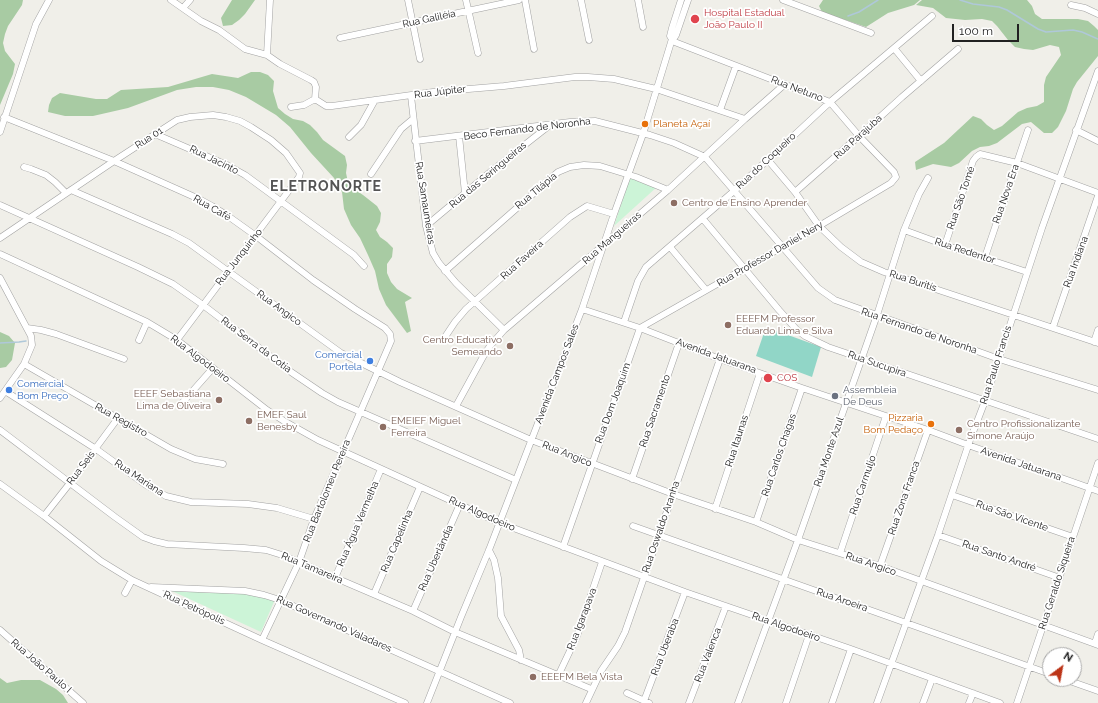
<!DOCTYPE html>
<html>
<head>
<meta charset="utf-8">
<style>
	body { margin:0 }
	#map { position:relative; width:1098px; height:703px; overflow:hidden; background:#f0efe9; font-family:Raleway,sans-serif }
	canvas { display:block }
	.north { position:absolute; left:1042px; top:647px; width:40px; height:40px; box-sizing:border-box; background:#fff; border:1px solid #a6a6a6; border-radius:50%; rotate:32deg; font-size:11px; font-weight:700; line-height:16px; text-align:center; color:#212121 }
	.north::after { content:''; display:block; margin:auto; width:14px; height:18px; background:#bc3417; clip-path:polygon(50% 0,100% 100%,50% 72%,0 100%) }
	.scale { position:absolute; left:952px; top:24px; width:67px; height:18px; box-sizing:border-box; border:2px solid #212121; border-top:0; padding-left:5px; font-size:12px; line-height:14px; white-space:nowrap; color:#212121; -webkit-text-stroke:3px #fff; paint-order:stroke }
</style>
</head>
<body>
<div id="map">
<canvas width="1098" height="703"></canvas>
<div class="north">N</div>
<div class="scale">100 m</div>
</div>
<script>
const context = document.querySelector('canvas').getContext('2d');
context.lineJoin = 'round';
function paint(path, color) { context.fillStyle = color; context.fill(path, 'evenodd'); }
const poly = rows => new Path2D(rows.map(r => 'M' + r).join(''));
function trace(path, color, width, dash) { context.strokeStyle = color; context.lineWidth = width; context.lineCap = dash ? 'butt' : 'round'; context.setLineDash(dash || []); context.stroke(path); }
function write(font, color, halo, rows, align = 'center') {
  context.font = font + ' Raleway,sans-serif'; context.lineWidth = 3.5; context.setLineDash([]); context.textBaseline = 'middle'; context.strokeStyle = halo; context.fillStyle = color; for (const [text, x, y, turn = 0] of rows) {
    context.save(); context.translate(x, y); context.rotate((+turn || 0) * Math.PI / 180); context.textAlign = isNaN(turn) ? turn : align; if (halo) context.strokeText(text, 0, 0); context.fillText(text, 0, 0); context.restore();
  }
}
paint(poly([
	[0,0,23,0,22,5,8,26,5,34,3,43,5,51,15,64,13,74,0,105],
	[232,0,255,0,245,14,239,20,232,25,223,26,221,18],
	[823,0,920,0,914,5,888,13,866,27,822,12,819,6],
	[922,0,1027,0,1032,6,1035,14,1042,19,1078,19,1088,21,1094,26,1098,30,1098,56,1077,82,1073,89,1066,111,1058,127,1052,133,1044,133,1031,122,1022,124,997,143,989,146,980,147,972,151,959,163,951,167,933,164,916,170,915,162,944,143,973,116,981,119,987,125,994,130,1002,126,1018,112,1027,108,1037,106,1044,102,1044,85,1046,77,1061,55,1059,47,1050,45,1033,50,1024,49,1015,47,1008,40,997,26,992,21,982,19,965,20,946,18,933,8,916,5],
	[251,72,260,72,268,75,274,81,273,91,278,108,285,114,293,119,303,121,310,125,317,132,323,140,345,156,347,165,346,173,348,182,354,189,363,195,377,206,381,213,380,222,376,230,380,237,387,242,393,248,392,257,387,264,387,273,391,282,397,289,412,298,405,302,411,331,407,333,386,305,379,289,375,271,368,255,360,238,351,225,344,209,342,192,334,178,311,153,290,127,276,115,246,97,229,90,213,87,196,87,177,90,128,108,93,116,65,116,48,112,49,105,52,98,60,93,96,99,107,99,121,90,168,87,212,74,238,78],
	[0,332,9,336,15,343,12,360,6,367,0,368],
	[0,678,7,683,21,680,40,680,56,689,63,695,68,703,0,703]
]), '#a8cba3');
paint(poly([
	[630,177,658,186,614,226],
	[159,585,276,597,261,632]
]), '#ccf4d7');
paint(poly([
	[766,327,821,347,812,377,756,356]
]), '#91d6c7');
trace(poly([
	[960,0,973,4,999,7,1007,10,1038,29,1046,32,1073,30,1082,32,1098,39],
	[848,16,859,12,878,0],
	[0,343,19,342,26,341]
]), '#afc8d9', 1.5);
const minor = poly([
	[171,0,201,21,219,30,245,49,267,55,280,64,311,80,314,82,316,87,315,99],
	[408,0,420,59],
	[466,0,478,53],
	[525,0,534,49],
	[581,0,589,40],
	[638,0,643,27],
	[783,0,871,33],
	[1071,5,1085,8,1098,14],
	[183,8,190,0],
	[340,38,519,0],
	[672,39,670,36,672,28,681,0],
	[894,48,921,81],
	[267,55,270,0],
	[411,96,426,226,433,253,439,263,456,283,504,330],
	[315,99,326,106,332,106,433,92,504,86,575,77,588,77,614,79,656,89,745,119],
	[291,107,304,105,315,99],
	[720,110,736,66],
	[4,117,114,161,199,199,212,206,228,216,256,236,313,280,355,309,385,328,390,334,391,341,314,519,299,562,262,640],
	[1076,130,1098,141],
	[0,132,36,24,49,0],
	[155,134,227,165,245,175,354,255,364,266],
	[459,136,465,193],
	[349,137,361,125,375,100],
	[415,141,570,122,595,121,650,135,674,143,705,157,818,288,835,300,999,359,1098,390],
	[768,160,795,192,819,226,841,247,861,262,884,272,1098,343],
	[24,167,31,169,46,175,55,182,66,193],
	[371,174,401,129,413,119],
	[71,190,172,234,189,243,341,353,400,382,531,440,673,494,756,522,798,540,880,566,1098,645],
	[795,192,859,136,902,97,958,49],
	[0,205,138,267,173,284,203,305,291,372,322,393,338,402,516,480],
	[703,219,779,310,797,330,805,336,828,347,1098,439],
	[426,226,494,169,550,125],
	[904,230,945,245,1027,272],
	[0,238,114,161,177,120,190,117,213,115,226,117,240,121,251,127,271,140,286,153,300,173,299,177,177,340],
	[945,245,973,161,976,157,980,154,1017,163,1098,193],
	[670,247,706,290],
	[0,254,147,322,177,340,267,410,284,421,318,440,500,523,685,592,851,649,1000,703],
	[985,257,1028,130],
	[445,271,558,172,570,167,584,165,600,166,636,177,668,190],
	[0,278,31,336,32,345,24,364,0,398],
	[582,309,640,328,720,359,802,388,928,430,968,445,1098,491],
	[624,322,638,281,646,267,734,191,830,102,932,16],
	[1053,327,1098,196],
	[27,328,41,330,56,334,124,359],
	[139,340,147,322],
	[443,340,455,322,466,309,570,217,587,206,614,214],
	[1094,342,1098,330],
	[24,364,171,449,195,459,223,464],
	[5,391,96,449,146,485,166,496,191,502,248,504,277,508,314,519],
	[182,403,213,368],
	[456,406,484,355,490,346,504,330,668,190,745,119,785,84],
	[0,430,115,517,143,537,154,541,167,544,244,548,266,550,282,555,413,611,455,632,591,689],
	[632,479,679,343],
	[0,484,44,516,101,561,132,580,262,640,405,703],
	[952,495,1073,537],
	[715,509,760,373],
	[44,516,70,483,118,418],
	[756,522,802,388],
	[633,526,1050,674],
	[938,535,1060,578],
	[563,547,640,328,819,226,891,183,896,177,894,172,859,136,830,102,672,41],
	[489,550,494,560,498,578,501,616,519,650,521,660],
	[840,553,886,416],
	[880,566,928,430],
	[335,578,381,469],
	[151,587,245,591,264,595,280,600,510,703],
	[125,593,132,580],
	[374,594,420,487],
	[413,611,460,504],
	[0,630,83,703],
	[1095,643,1098,634],
	[558,676,577,636,602,562],
	[1064,679,1098,691],
	[627,693,649,703],
	[644,701,685,592],
	[427,703,461,617,489,550,582,309,614,214,643,134,672,39,674,38,676,35,688,0],
	[586,703,601,671,618,646,625,632,720,359],
	[689,703,726,606],
	[738,703,798,540,877,315,904,230,919,194,928,178],
	[786,703,809,635],
	[832,703,851,649],
	[877,703,938,535,970,440,985,401,1042,228,1098,71],
	[923,703,932,679],
	[969,703,973,693],
	[1017,703,1098,463]
]);
trace(minor, '#a2a2a2', 7);
trace(minor, '#fff', 6);
for (const [x, y, r, color] of [
	[695,19,5,"#e0444e"],
	[645,124,4,"#e8710a"],
	[674,203,4,"#8d6e63"],
	[728,325,4,"#8d6e63"],
	[510,346,4,"#8d6e63"],
	[370,361,4,"#3f7fe0"],
	[768,378,5,"#e0444e"],
	[9,390,4,"#3f7fe0"],
	[835,396,4,"#6b7280"],
	[219,400,4,"#8d6e63"],
	[249,421,4,"#8d6e63"],
	[931,424,4,"#e8710a"],
	[383,427,4,"#8d6e63"],
	[959,430,4,"#8d6e63"],
	[533,677,4,"#8d6e63"]
]) { const dot = new Path2D(); dot.arc(x, y, r, 0, 2 * Math.PI); context.fillStyle = color; context.fill(dot); trace(dot, '#fff', 1.5); }
write('10px', '#be3a42', '#fff', [
	["Hospital Estadual",704,13],
	["João Paulo II",704,25],
	["COS",777,378]
], 'left');
write('10px', '#212121', '#fff', [
	["Rua Galiléia",429,19,-12],
	["Rua Netuno",797,89,21],
	["Rua Júpiter",440,92,-7],
	["Beco Fernando de Noronha",527,129,-7],
	["Rua Parajuba",858,137,-42],
	["Rua 01",149,138,-33],
	["Rua Jacinto",214,160,26],
	["Rua do Coqueiro",766,161,-43],
	["Rua das Seringueiras",488,175,-40],
	["Rua Tilápia",536,191,-40],
	["Rua Nova Era",1006,194,-71],
	["Rua São Tomé",961,198,-71],
	["Rua Samaumeiras",425,203,81],
	["Rua Café",212,208,30],
	["Rua Mangueiras",612,238,-41],
	["Rua Redentor",965,251,18],
	["Rua Professor Daniel Nery",770,254,-30],
	["Rua Junquinho",239,257,-52],
	["Rua Faveira",522,260,-42],
	["Rua Indiana",1076,262,-70],
	["Rua Buritís",913,281,18],
	["Rua Angico",279,308,36],
	["Rua Fernando de Noronha",919,331,19],
	["Rua Serra da Cotia",256,345,37],
	["Avenida Jatuarana",716,356,20],
	["Rua Algodoeiro",200,359,37],
	["Rua Sucupira",877,364,19],
	["Rua Paulo Francis",996,365,-72],
	["Avenida Campos Sales",557,374,-69],
	["Rua Dom Joaquim",613,403,-70],
	["Rua Sacramento",655,411,-71],
	["Rua Registro",121,420,29],
	["Rua Itaunas",737,441,-72],
	["Rua Monte Azul",829,452,-71],
	["Rua Angico",567,454,22],
	["Rua Carlos Chagas",779,455,-71],
	["Avenida Jatuarana",1021,464,19],
	["Rua Seis",81,468,-53],
	["Rua Mariana",139,478,34],
	["Rua Carmuljo",863,485,-71],
	["Rua Bartolomeu Pereira",327,491,-68],
	["Rua Zona Franca",904,498,-71],
	["Rua Algodoeiro",482,514,24],
	["Rua São Vicente",1012,516,19],
	["Rua Água Vermelha",358,524,-67],
	["Rua Oswaldo Aranha",661,527,-71],
	["Rua Capelinha",397,541,-67],
	["Rua Santo André",999,556,19],
	["Rua Uberlândia",436,558,-66],
	["Rua Angico",871,564,19],
	["Rua Tamareira",312,568,23],
	["Rua Geraldo Siqueira",1057,583,-72],
	["Rua Aroeira",842,600,19],
	["Rua Petrópolis",194,608,25],
	["Rua Igarapava",582,619,-69],
	["Rua Governando Valadares",334,624,24],
	["Rua Algodoeiro",786,627,19],
	["Rua Uberaba",665,647,-69],
	["Rua Valenca",708,655,-69],
	["Rua João Paulo I",41,666,41]
]);
write('10px', '#c56008', '#fff', [
	["Planeta Açaí",653,124],
	["Pizzaria",923,418,"right"],
	["Bom Pedaço",923,430,"right"]
], 'left');
write('10px', '#785e54', '#fff', [
	["Centro de Ensino Aprender",682,203],
	["EEEFM Professor",736,319],
	["Eduardo Lima e Silva",736,331],
	["Centro Educativo",502,340,"right"],
	["Semeando",502,352,"right"],
	["EEEF Sebastiana",211,394,"right"],
	["Lima de Oliveira",211,406,"right"],
	["EMEF Saul",257,415],
	["Benesby",257,427],
	["EMEIEF Miguel",391,421],
	["Ferreira",391,433],
	["Centro Profissionalizante",967,424],
	["Simone Araújo",967,436],
	["EEEFM Bela Vista",541,677]
], 'left');
write('10px', '#366cbe', '#fff', [
	["Comercial",362,355],
	["Portela",362,367],
	["Comercial",17,384,"left"],
	["Bom Preço",17,396,"left"]
], 'right');
write('10px', '#5b616d', '#fff', [
	["Assembleia",843,390],
	["De Deus",843,402]
], 'left');
context.letterSpacing = '1px';
write('bold 14px', '#545454', '#fff', [
	["ELETRONORTE",326,187]
]);
context.letterSpacing = '0px';
</script>
</body>
</html>
